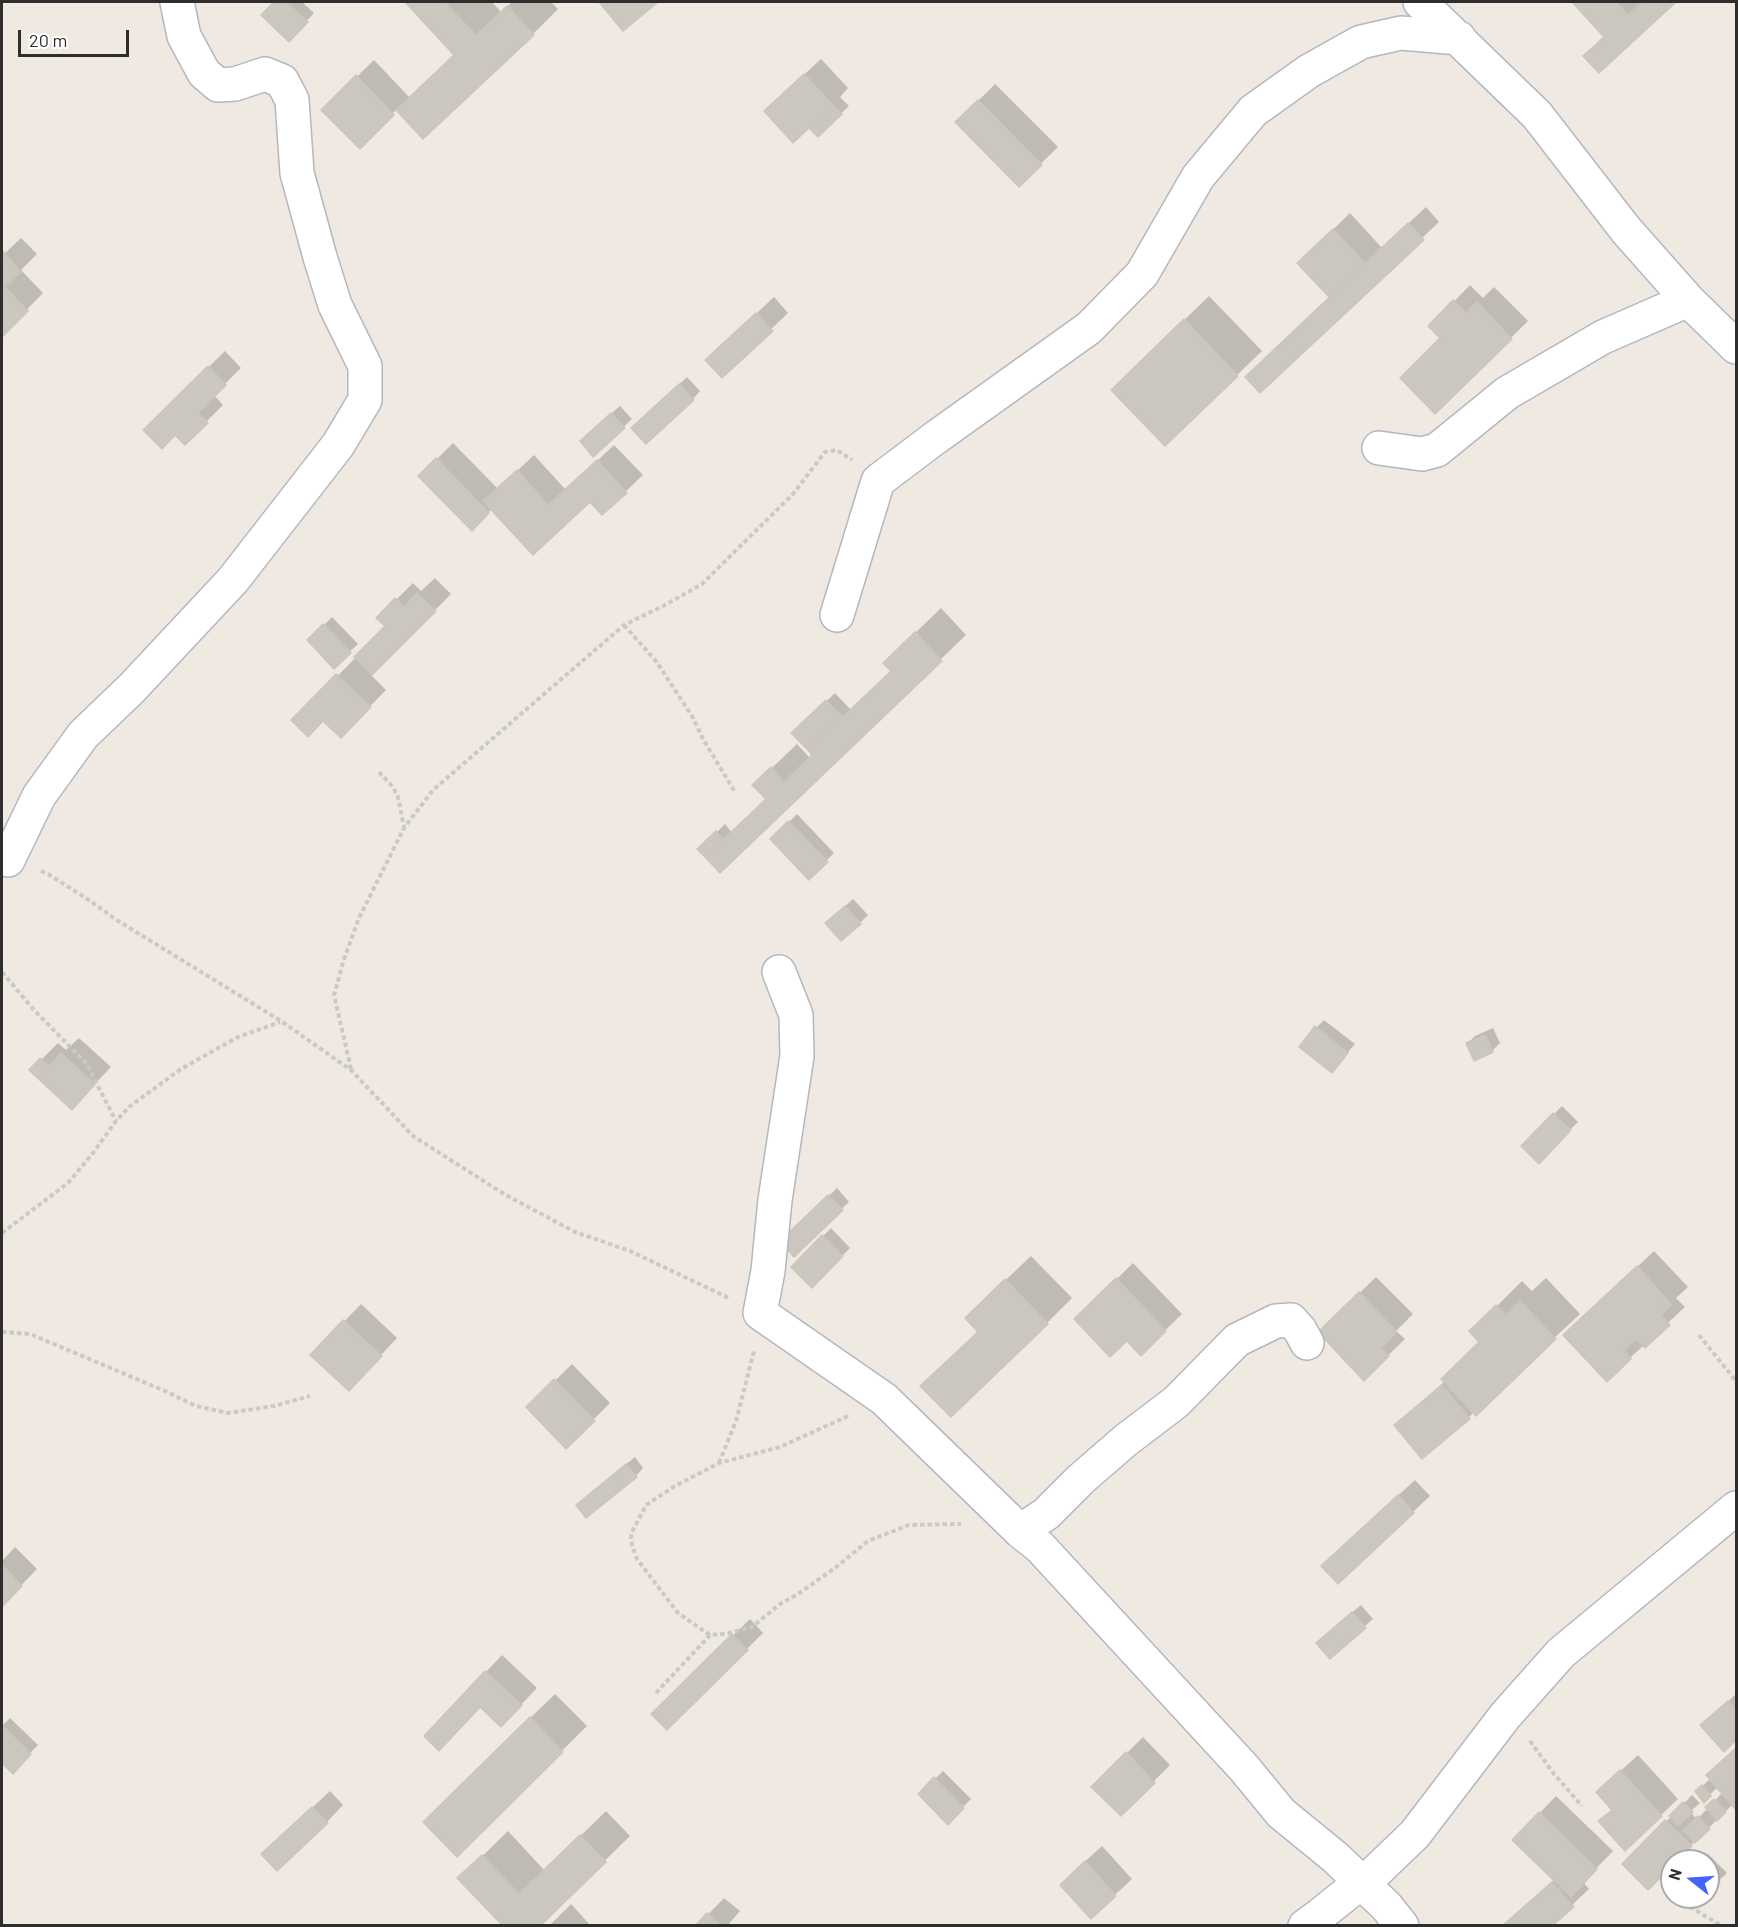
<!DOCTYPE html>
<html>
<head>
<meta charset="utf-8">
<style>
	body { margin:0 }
	#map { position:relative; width:1738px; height:1927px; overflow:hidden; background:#efe9e1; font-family:Barlow,sans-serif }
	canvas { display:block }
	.frame { position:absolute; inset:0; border:3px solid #2e2e2e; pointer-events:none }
	.north { position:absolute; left:1660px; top:1849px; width:60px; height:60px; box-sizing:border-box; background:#fff; border:2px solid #ababab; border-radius:50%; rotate:287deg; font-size:16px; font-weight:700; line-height:24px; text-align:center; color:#2e2e2e }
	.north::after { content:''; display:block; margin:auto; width:21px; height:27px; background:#4264fb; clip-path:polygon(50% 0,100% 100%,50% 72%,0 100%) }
	.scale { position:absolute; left:18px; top:30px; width:111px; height:27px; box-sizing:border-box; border:3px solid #2e2e2e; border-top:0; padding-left:8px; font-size:18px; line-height:21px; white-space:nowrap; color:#2e2e2e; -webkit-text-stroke:4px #fff; paint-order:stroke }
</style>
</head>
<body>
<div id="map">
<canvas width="1738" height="1927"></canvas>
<div class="frame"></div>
<div class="north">N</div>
<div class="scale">20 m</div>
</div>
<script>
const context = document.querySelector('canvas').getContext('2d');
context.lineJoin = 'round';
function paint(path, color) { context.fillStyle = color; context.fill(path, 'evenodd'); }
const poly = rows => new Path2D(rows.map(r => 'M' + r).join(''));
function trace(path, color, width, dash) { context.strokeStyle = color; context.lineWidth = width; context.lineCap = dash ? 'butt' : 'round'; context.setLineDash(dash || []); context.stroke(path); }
paint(poly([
	[276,2,302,2,314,13,289,40,263,15],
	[407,2,492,2,501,12,512,2,551,2,558,9,533,34,397,109,360,146,323,110,374,60,410,98,455,54],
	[601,2,656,2,624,29],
	[1577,2,1674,2,1599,71,1605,36,1575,3],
	[821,59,848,88,840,97,849,106,818,135,782,95],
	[995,84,1058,147,1019,185,957,122],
	[1426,207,1439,222,1260,391,1331,297,1299,263,1350,213,1382,248],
	[21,238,37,254,21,270,43,293,2,335,2,249,5,253],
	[1470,285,1483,298,1494,287,1528,321,1435,412,1442,338,1430,326],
	[1209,296,1262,351,1237,375,1138,365],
	[774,297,788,313,722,376,724,344],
	[225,351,241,368,214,395,223,405,185,443,175,433,145,430],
	[687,377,700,391,693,399,641,420],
	[620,406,632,419,594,454,589,433],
	[453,443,498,489,534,455,566,490,614,445,643,475,603,513,591,500,533,553,492,509,472,528,420,476],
	[435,578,451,594,371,675,386,690,341,736,323,719,294,720,387,626,379,618,397,599,413,583,421,591],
	[941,608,966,635,720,871,700,849,725,824,732,833,768,799,754,785,797,744,810,758,814,754,815,746,793,733,835,693,851,710,892,670,910,638],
	[332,617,358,644,334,666,309,640],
	[797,814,834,853,809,878,772,839],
	[853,899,868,915,860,923,827,923],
	[1324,1020,1355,1044,1332,1071,1317,1027],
	[1493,1028,1500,1043,1492,1051,1475,1059,1467,1044,1475,1036],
	[79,1038,111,1067,88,1091,31,1070,58,1043,66,1050],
	[1562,1106,1578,1122,1539,1161,1523,1146],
	[837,1188,849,1202,794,1255,782,1241],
	[831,1228,850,1248,812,1286,793,1267],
	[1654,1251,1688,1287,1676,1298,1685,1307,1630,1358,1582,1319],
	[1031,1256,1072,1298,1047,1323,979,1331,992,1293],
	[1133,1263,1182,1314,1141,1354,1127,1339,1076,1319],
	[1376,1277,1413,1314,1396,1331,1405,1339,1364,1379,1336,1316],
	[1546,1278,1580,1314,1469,1417,1422,1457,1396,1425,1445,1381,1481,1342,1496,1307,1522,1281,1532,1291],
	[361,1304,397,1338,365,1372,313,1354],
	[572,1364,610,1403,566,1447,528,1407],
	[635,1457,643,1468,636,1476,586,1497],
	[1415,1480,1430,1496,1338,1582,1340,1549],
	[15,1547,37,1569,2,1605,2,1561],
	[1361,1605,1373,1619,1330,1657,1326,1635],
	[750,1619,763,1633,667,1728,653,1714],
	[502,1655,537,1688,517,1709,486,1672],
	[555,1694,587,1726,457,1855,449,1797],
	[1736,1694,1736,1738,1724,1750,1710,1718],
	[10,1718,38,1745,13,1771,2,1761,2,1726],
	[1143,1737,1170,1765,1121,1814,1093,1787],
	[1736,1748,1736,1808,1733,1804,1675,1861,1672,1861,1672,1864,1625,1864,1692,1795,1700,1803,1690,1812,1697,1819,1708,1808,1723,1792,1718,1787,1704,1800,1697,1791,1711,1778,1708,1775],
	[1638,1755,1678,1799,1625,1849,1600,1821,1613,1809,1615,1776],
	[943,1771,971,1799,948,1822,920,1794],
	[330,1791,343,1805,327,1822,280,1838],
	[1556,1796,1613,1851,1583,1882,1589,1889,1550,1926,1502,1926,1555,1879,1514,1840],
	[606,1811,630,1836,538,1926,460,1878,508,1831,545,1871],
	[1102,1846,1132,1879,1091,1917,1078,1868],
	[1708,1854,1727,1873,1708,1891,1708,1861,1700,1861],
	[724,1898,740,1911,727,1926,697,1926],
	[571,1904,591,1926,549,1926]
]), '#0003');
const building = poly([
	[274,2,286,2,308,22,289,42,261,15,274,2],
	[405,2,444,2,476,35,507,6,534,35,423,139,396,110,454,55,405,2],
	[599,2,658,2,623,31,599,2],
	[1575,2,1616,2,1628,15,1642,2,1676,2,1599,73,1583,56,1604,37,1573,3,1575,2],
	[804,74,833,105,793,143,764,111,804,74],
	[356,75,394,115,360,149,321,110,356,75],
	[978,100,1042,165,1019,187,955,122,978,100],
	[833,105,842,114,818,137,809,128,833,105],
	[1408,223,1424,240,1260,393,1245,377,1408,223],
	[1333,229,1365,263,1329,297,1297,263,1333,229],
	[4,253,21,272,5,287,28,311,2,337,2,255,4,253],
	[1453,300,1466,313,1477,302,1512,339,1435,414,1400,378,1440,338,1428,326,1453,300],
	[756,313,773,331,722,378,705,360,756,313],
	[1184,319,1238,376,1165,446,1111,390,1184,319],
	[208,366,226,385,198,413,208,423,185,445,175,435,162,449,143,430,208,366],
	[679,384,694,400,646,444,631,428,679,384],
	[611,413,625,428,593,457,580,441,611,413],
	[436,458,489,513,472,531,418,476,436,458],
	[597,460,627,493,602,515,590,502,533,555,483,501,517,470,548,505,597,460],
	[417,593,436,611,372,675,354,657,385,626,376,618,395,598,404,607,417,593],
	[323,624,351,653,334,669,307,640,323,624],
	[915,632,942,661,720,873,705,857,766,799,752,785,771,767,784,782,812,755,808,750,891,671,883,663,915,632],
	[336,674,371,707,341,738,323,721,308,737,291,720,336,674],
	[826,700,842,717,808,750,791,733,826,700],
	[788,821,828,862,809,880,770,839,788,821],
	[716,831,723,840,705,857,697,849,716,831],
	[845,906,861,924,841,941,825,923,845,906],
	[1315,1026,1348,1053,1332,1073,1299,1047,1315,1026],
	[1485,1035,1493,1052,1474,1061,1466,1043,1485,1035],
	[61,1053,95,1084,72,1110,29,1070,40,1058,49,1066,61,1053],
	[1553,1113,1571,1130,1539,1164,1521,1146,1553,1113],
	[828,1195,843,1210,794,1257,780,1241,828,1195],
	[822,1235,843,1256,812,1288,791,1267,822,1235],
	[1637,1266,1672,1305,1661,1315,1670,1325,1645,1348,1636,1339,1624,1350,1631,1359,1607,1382,1563,1335,1637,1266],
	[1116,1278,1166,1331,1141,1356,1127,1341,1110,1357,1074,1319,1116,1278],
	[1005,1279,1048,1324,951,1417,920,1386,978,1332,965,1318,1005,1279],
	[1359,1292,1397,1332,1381,1348,1389,1356,1364,1381,1318,1332,1359,1292],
	[1520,1301,1556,1339,1476,1416,1441,1379,1479,1342,1469,1331,1496,1305,1506,1315,1520,1301],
	[343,1320,382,1356,349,1391,310,1355,343,1320],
	[554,1379,595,1421,566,1449,526,1407,554,1379],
	[1442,1385,1470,1419,1422,1459,1394,1425,1442,1385],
	[626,1464,637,1477,586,1518,576,1505,626,1464],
	[1398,1495,1414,1513,1338,1584,1321,1566,1398,1495],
	[2,1565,22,1586,2,1607,2,1565],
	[1352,1612,1366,1628,1330,1659,1316,1643,1352,1612],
	[732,1634,748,1650,667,1730,651,1714,732,1634],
	[485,1671,522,1705,501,1727,480,1707,439,1751,424,1736,485,1671],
	[1728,1701,1736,1711,1736,1740,1724,1752,1700,1725,1728,1701],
	[530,1717,563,1752,457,1857,423,1822,530,1717],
	[2,1725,31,1754,13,1774,2,1763,2,1725],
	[1736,1748,1736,1810,1706,1775,1736,1748],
	[1126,1752,1155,1783,1121,1816,1091,1787,1126,1752],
	[1620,1770,1662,1816,1625,1851,1598,1821,1612,1810,1596,1792,1620,1770],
	[934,1777,964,1808,948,1825,918,1794,934,1777],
	[1702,1785,1711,1796,1704,1803,1695,1791,1702,1785],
	[1714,1799,1726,1812,1717,1821,1705,1807,1714,1799],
	[1683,1802,1693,1812,1678,1826,1669,1816,1683,1802],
	[312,1807,328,1823,277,1871,261,1854,312,1807],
	[1539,1812,1597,1869,1571,1897,1512,1840,1539,1812],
	[1698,1816,1710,1829,1695,1843,1683,1831,1698,1816],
	[1665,1820,1692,1846,1677,1861,1672,1861,1672,1866,1648,1890,1622,1864,1665,1820],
	[580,1835,606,1862,540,1926,503,1926,457,1878,482,1855,519,1894,580,1835],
	[1085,1861,1116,1896,1091,1919,1060,1885,1085,1861],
	[1708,1869,1720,1882,1708,1893,1708,1869],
	[1552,1882,1574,1907,1552,1926,1502,1926,1552,1882],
	[707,1913,721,1926,695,1926,707,1913]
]);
paint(building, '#cbc7bf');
trace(building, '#cbc5ba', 1.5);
const street = poly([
	[1420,2,1537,115,1626,230,1688,300,1736,347],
	[1379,448,1422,454,1437,450,1507,393,1603,337,1688,300],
	[837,615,878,481,935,438,1089,328,1142,274,1198,177,1253,111,1309,71,1361,42,1401,33,1459,38],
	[8,860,39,796,83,735,132,688,233,580,338,445,365,400,365,366,335,305,320,257,297,173,292,100,282,81,265,74,235,84,218,85,204,73,184,36,177,2],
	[779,972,796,1015,797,1056,775,1200,768,1271,760,1313,884,1399,1020,1531,1040,1547,1244,1768,1281,1813,1336,1858,1387,1907,1402,1926],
	[1020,1531,1046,1514,1081,1479,1126,1440,1176,1402,1237,1340,1276,1321,1291,1320,1300,1330,1307,1343],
	[1305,1926,1320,1915,1350,1891,1363,1884,1415,1834,1505,1716,1561,1653,1736,1508]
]);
trace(street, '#b4b7c1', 36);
trace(poly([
	[624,625,656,661,692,716,703,739,735,792],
	[379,772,393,787,398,797,404,827],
	[41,871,48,874,92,902,115,919,281,1021,351,1070,413,1136,504,1194,575,1232,630,1251,729,1298],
	[2,972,34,1010,86,1063,116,1121],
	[351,1069,334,995,344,959,359,918,404,828,433,790,624,625,667,604,702,584,793,494,825,452,837,450,852,460],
	[2,1233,68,1183,93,1153,116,1121,129,1107,181,1069,238,1037,280,1022],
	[2,1332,30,1334,165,1391,196,1406,228,1413,274,1406,310,1396],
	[1699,1335,1736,1381],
	[848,1416,780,1447,719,1463,675,1486,646,1505,631,1534,632,1545,637,1559,678,1613,710,1635,725,1634,752,1627,780,1604,798,1594,835,1568,868,1541,909,1525,961,1524],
	[719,1463,736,1421,754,1351],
	[656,1693,710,1635],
	[1530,1741,1554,1774,1582,1806],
	[1677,1899,1722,1926]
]), '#c9c9c9', 4, [4.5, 3]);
trace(street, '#fff', 33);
</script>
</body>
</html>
